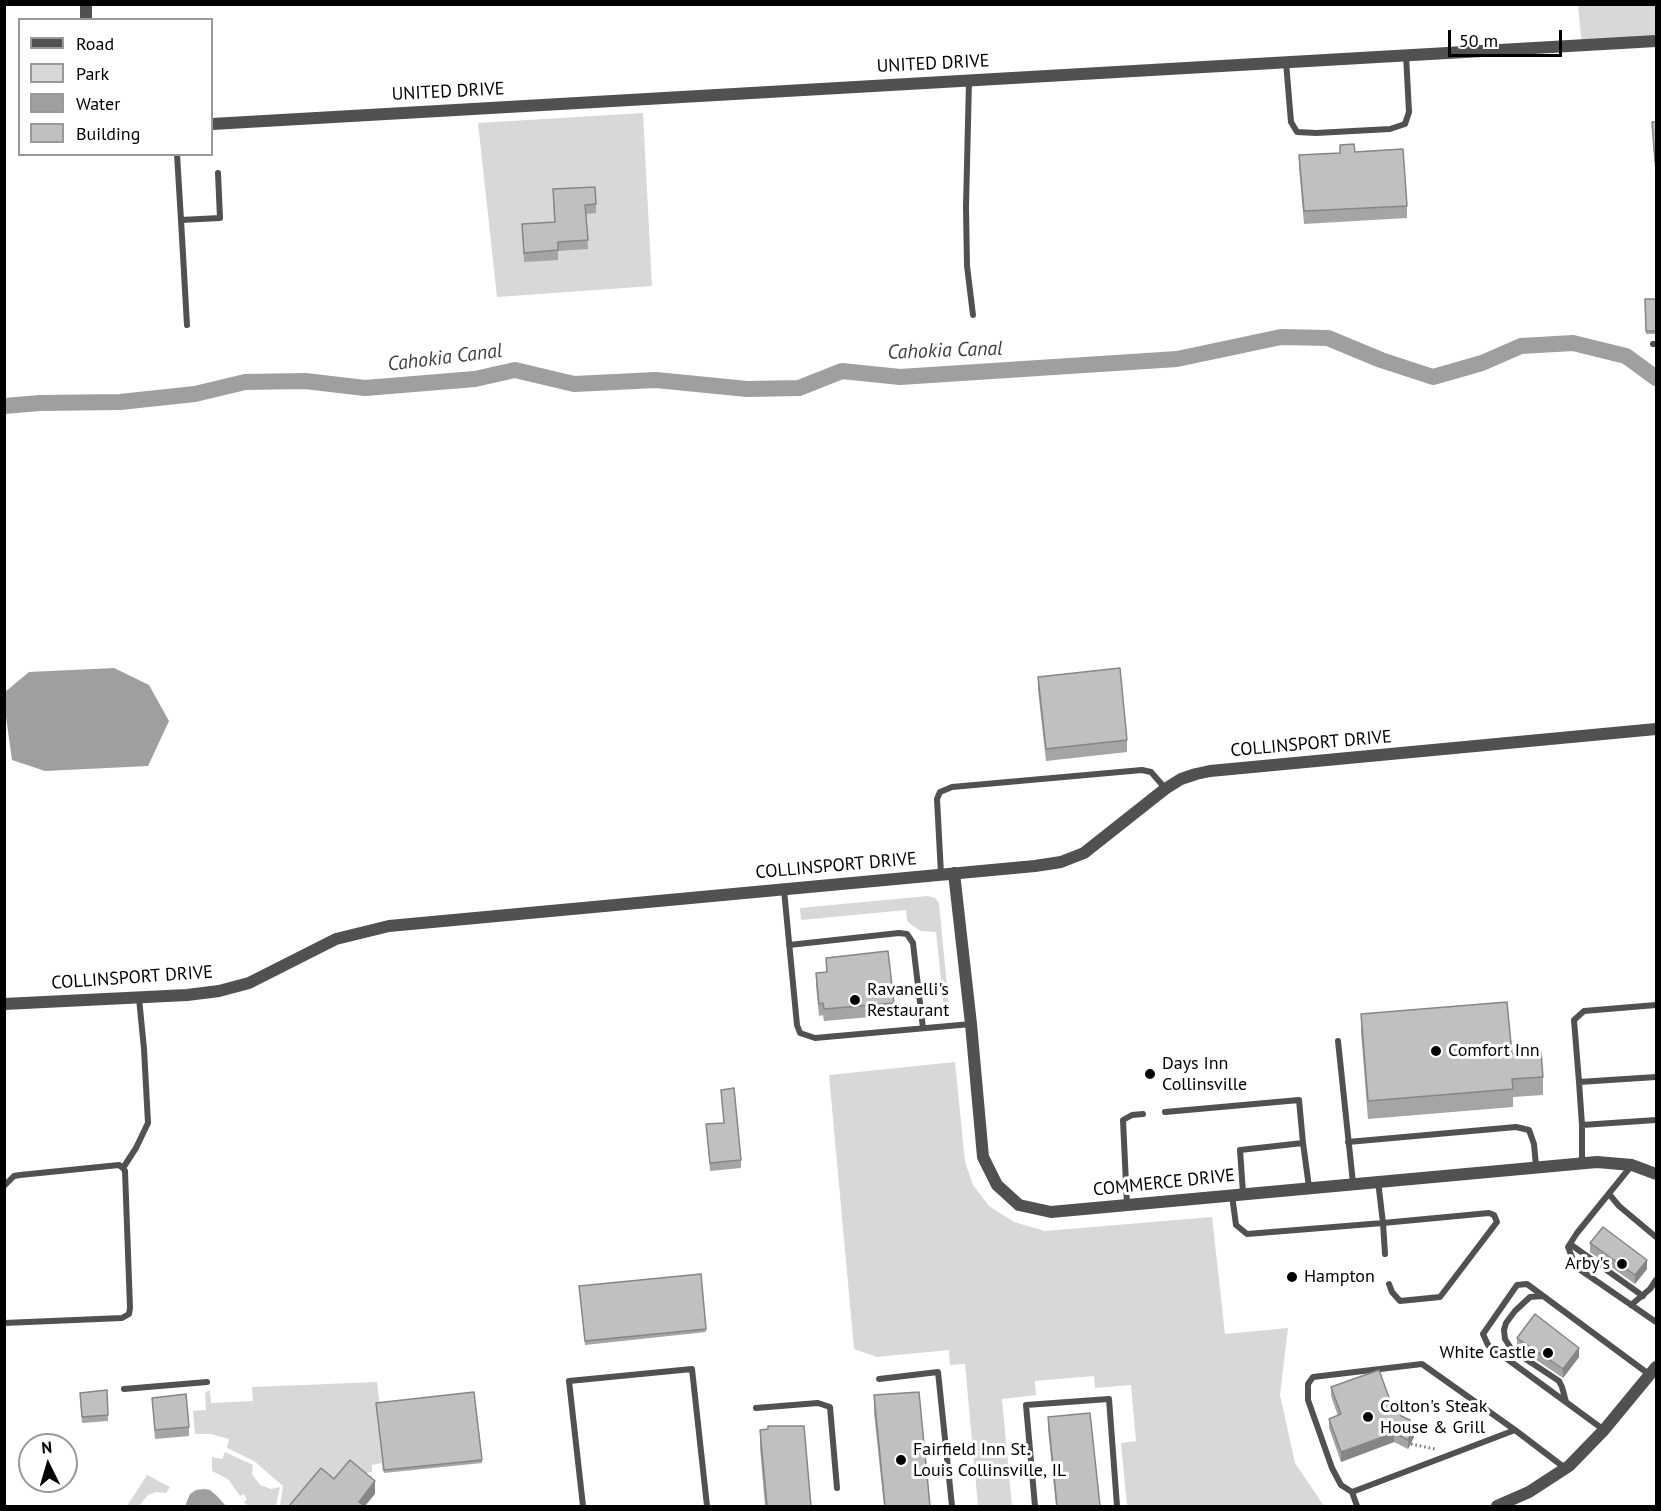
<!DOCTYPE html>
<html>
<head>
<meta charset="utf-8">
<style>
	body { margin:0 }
	#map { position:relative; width:1661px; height:1511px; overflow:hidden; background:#fff; font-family:"PT Sans",sans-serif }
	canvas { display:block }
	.frame { position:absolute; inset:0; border:6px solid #000; pointer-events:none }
	.legend { position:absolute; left:18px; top:18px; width:195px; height:138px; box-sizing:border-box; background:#fff; border:2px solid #999; margin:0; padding:8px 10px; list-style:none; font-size:18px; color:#000 }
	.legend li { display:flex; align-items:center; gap:12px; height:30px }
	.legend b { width:30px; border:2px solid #999 }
	.north { position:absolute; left:18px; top:1433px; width:60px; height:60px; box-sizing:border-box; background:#fff; border:2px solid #999; border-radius:50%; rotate:355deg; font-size:16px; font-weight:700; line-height:24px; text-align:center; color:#000 }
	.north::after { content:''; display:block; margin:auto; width:21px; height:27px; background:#000; clip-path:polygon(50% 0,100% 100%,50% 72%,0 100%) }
	.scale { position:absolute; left:1448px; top:30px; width:114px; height:27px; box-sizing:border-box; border:3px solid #000; border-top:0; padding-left:8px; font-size:18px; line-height:21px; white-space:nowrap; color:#000; -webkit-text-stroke:4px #fff; paint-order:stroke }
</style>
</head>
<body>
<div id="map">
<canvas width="1661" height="1511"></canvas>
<div class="frame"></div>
<ul class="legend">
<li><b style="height:8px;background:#515151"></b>Road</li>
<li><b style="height:16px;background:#d8d8d8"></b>Park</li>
<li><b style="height:16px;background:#9f9f9f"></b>Water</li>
<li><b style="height:16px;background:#c0c0c0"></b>Building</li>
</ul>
<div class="north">N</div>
<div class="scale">50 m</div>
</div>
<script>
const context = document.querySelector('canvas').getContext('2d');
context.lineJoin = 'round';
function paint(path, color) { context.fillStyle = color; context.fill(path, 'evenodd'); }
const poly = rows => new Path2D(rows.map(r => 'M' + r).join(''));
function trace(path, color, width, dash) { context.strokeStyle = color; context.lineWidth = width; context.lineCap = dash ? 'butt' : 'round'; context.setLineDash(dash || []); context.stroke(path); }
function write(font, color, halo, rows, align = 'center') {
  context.font = font + ' "PT Sans",sans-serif'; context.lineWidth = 6; context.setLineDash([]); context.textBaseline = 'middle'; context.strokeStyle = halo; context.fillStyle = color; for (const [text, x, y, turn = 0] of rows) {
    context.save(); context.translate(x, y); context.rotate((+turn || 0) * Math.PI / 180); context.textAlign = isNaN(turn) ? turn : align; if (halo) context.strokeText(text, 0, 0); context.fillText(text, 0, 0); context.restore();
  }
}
paint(poly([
	[1578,5,1656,5,1656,41,1582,45],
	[643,113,652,286,497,297,478,123],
	[928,896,935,898,939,903,950,1017,945,1018,936,932,921,931,913,926,907,921,906,910,801,920,800,908],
	[955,1062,965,1162,973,1185,989,1206,1014,1222,1045,1231,1212,1217,1225,1334,1288,1328,1280,1395,1295,1463,1324,1506,1127,1506,1121,1443,1136,1441,1131,1385,1095,1388,1094,1376,1035,1381,1036,1395,1002,1399,1012,1506,978,1506,965,1364,950,1365,949,1350,877,1357,854,1349,829,1075],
	[377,1382,387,1471,382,1472,382,1463,372,1465,372,1472,366,1473,367,1476,372,1475,373,1486,375,1486,372,1490,290,1506,280,1506,283,1486,254,1461,227,1448,229,1439,211,1434,195,1434,193,1411,206,1410,205,1393,208,1391,210,1391,211,1403,253,1401,252,1387],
	[225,1452,253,1465,252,1474,260,1485,271,1489,280,1487,276,1506,248,1506,244,1502,247,1500,244,1494,240,1496,228,1479,212,1471,212,1457,222,1459],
	[147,1475,170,1487,166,1493,156,1492,148,1495,139,1506,127,1506]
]), '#d8d8d8');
paint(poly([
	[114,668,149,685,169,721,148,766,45,771,12,760,5,710,5,692,29,672],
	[204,1489,210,1490,217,1496,226,1506,185,1506,190,1494,196,1490]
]), '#9f9f9f');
trace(poly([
	[4,406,40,403,120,402,195,394,245,382,305,381,365,388,475,379,515,370,574,384,656,380,747,389,799,388,842,371,900,377,1177,359,1281,337,1328,338,1381,360,1433,377,1482,363,1521,346,1573,343,1626,356,1656,378]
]), '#9f9f9f', 16);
trace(poly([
	[1411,1444,1435,1449]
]), '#737373', 3, [1.5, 3]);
trace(poly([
	[1286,62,1291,122,1297,132,1316,133,1390,129,1405,124,1409,112,1406,55],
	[969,81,966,207,967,266,973,315],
	[177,154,181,220,220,218,218,173],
	[181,220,187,325],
	[1653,344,1656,344],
	[941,874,937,799,940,792,952,787,1142,770,1151,772,1165,788],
	[784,890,797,1025,800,1033,815,1038,971,1024],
	[789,945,899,933,907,934,913,943,914,952,923,1028],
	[1338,1041,1353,1183],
	[1579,1082,1574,1020,1584,1011,1656,1005],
	[1165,1112,1299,1100,1303,1143,1240,1150,1243,1193],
	[1582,1125,1579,1082,1656,1077],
	[1348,1142,1516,1127,1529,1130,1534,1144,1536,1166],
	[1303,1143,1309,1187],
	[1582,1163,1582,1125,1656,1120],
	[1632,1165,1577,1233,1568,1247,1576,1267,1656,1322],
	[123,1168,136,1148,148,1123,144,1049,139,998],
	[1378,1181,1383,1223,1489,1213,1494,1215,1497,1222,1440,1297,1400,1301,1392,1292,1389,1284],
	[4,1186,14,1176,20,1175,119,1165,123,1168,125,1171,130,1308,129,1314,122,1318,4,1323],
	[1609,1194,1619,1206,1656,1237],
	[1232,1195,1236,1225,1247,1234,1383,1223,1385,1254],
	[1127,1205,1123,1120,1132,1115,1143,1114],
	[1570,1244,1643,1296],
	[1542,1296,1530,1297,1515,1311,1506,1323,1504,1330,1505,1339,1512,1350,1559,1381,1562,1387,1566,1402],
	[1631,1305,1650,1289,1656,1280],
	[879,1379,938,1372,952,1506],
	[124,1389,207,1382],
	[756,1408,818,1403,830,1407,837,1488],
	[1604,1430,1488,1345,1483,1334,1517,1285,1527,1284,1650,1375],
	[1352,1492,1341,1485,1332,1468,1308,1400,1308,1384,1313,1377,1422,1364,1515,1430],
	[583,1506,569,1381,692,1369,707,1506],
	[1035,1506,1026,1405,1109,1399,1117,1506],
	[1357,1506,1352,1492,1515,1430,1565,1468]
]), '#515151', 6);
trace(poly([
	[86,4,86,20],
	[212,124,1656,41],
	[954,873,971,1024,983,1157,997,1185,1019,1205,1051,1212,1597,1162,1632,1165,1656,1174],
	[4,1004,187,995,219,991,249,983,336,939,389,926,1035,866,1061,862,1084,853,1165,789,1181,779,1196,774,1210,771,1656,729],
	[1497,1506,1529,1492,1569,1466,1604,1430,1656,1367]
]), '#515151', 12);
paint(poly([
	[1652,122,1656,122,1656,171,1655,171],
	[1355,152,1407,206,1407,218,1304,224,1299,167,1299,155],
	[553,189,596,204,596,213,586,214,588,249,558,251,558,260,524,262,522,224,554,222],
	[1645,299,1656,299,1656,334,1646,334],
	[1038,677,1127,740,1127,752,1046,761,1038,690],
	[826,958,894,1003,894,1015,824,1021,823,1015,819,1016,816,985,816,973,826,972],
	[1361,1014,1512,1054,1543,1077,1543,1095,1513,1097,1513,1107,1368,1119,1361,1032],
	[721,1090,741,1160,741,1168,710,1171,706,1124,724,1123],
	[1590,1243,1647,1269,1635,1284,1590,1252],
	[701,1274,706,1332,585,1345,579,1286],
	[1517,1338,1579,1357,1563,1378,1517,1347],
	[1331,1387,1391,1403,1410,1427,1414,1437,1408,1449,1394,1442,1341,1462,1329,1428,1329,1419,1338,1416,1331,1396],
	[80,1393,108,1415,108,1421,82,1423],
	[874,1395,930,1506,884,1506,874,1413],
	[152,1398,189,1427,189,1436,155,1439],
	[376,1406,482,1460,482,1463,384,1473],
	[1048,1417,1100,1506,1056,1506,1048,1429],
	[760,1430,811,1506,765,1506,760,1448]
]), '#a5a5a5');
paint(poly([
	[1647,1260,1647,1269,1635,1284,1635,1275],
	[1579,1348,1579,1357,1563,1378,1563,1369],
	[1414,1428,1414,1437,1408,1449,1408,1440],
	[1394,1433,1394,1442,1341,1462,1341,1452],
	[375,1481,375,1494,365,1506,359,1506,359,1502]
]), '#868686');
const building = poly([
	[1652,122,1656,122,1656,161,1655,161,1652,122],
	[1354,144,1355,152,1403,149,1407,206,1304,211,1299,155,1340,153,1340,145,1354,144],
	[595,187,596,204,585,205,588,240,558,242,558,250,524,253,522,224,555,222,553,189,595,187],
	[1645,299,1656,299,1656,331,1646,331,1645,299],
	[1120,668,1127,740,1046,749,1038,677,1120,668],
	[888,951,894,1003,824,1009,823,1003,819,1004,816,973,827,972,826,958,888,951],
	[1507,1002,1512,1054,1541,1052,1543,1077,1512,1079,1513,1089,1368,1101,1361,1014,1507,1002],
	[734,1088,741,1160,710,1163,706,1124,724,1123,721,1090,734,1088],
	[1603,1227,1647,1260,1635,1275,1590,1243,1603,1227],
	[701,1274,706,1329,585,1341,579,1286,701,1274],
	[1535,1314,1579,1348,1563,1369,1517,1338,1535,1314],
	[1379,1370,1391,1403,1396,1402,1401,1416,1410,1420,1408,1426,1414,1428,1408,1440,1394,1433,1341,1452,1329,1419,1341,1414,1331,1387,1379,1370],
	[107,1390,108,1415,82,1417,80,1393,107,1390],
	[474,1392,482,1460,384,1470,376,1403,474,1392],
	[919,1392,930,1506,885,1506,874,1395,919,1392],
	[186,1394,189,1427,155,1430,152,1398,186,1394],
	[1090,1413,1100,1506,1057,1506,1048,1417,1090,1413],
	[768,1426,804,1426,811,1506,767,1506,760,1430,768,1429,768,1426],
	[350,1460,375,1481,359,1502,363,1505,362,1506,289,1506,321,1468,334,1479,350,1460]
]);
paint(building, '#c0c0c0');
trace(building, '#868686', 1.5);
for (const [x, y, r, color] of [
	[855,1000,6,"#000"],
	[1436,1051,6,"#000"],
	[1150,1074,6,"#000"],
	[1622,1264,6,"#000"],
	[1292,1277,6,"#000"],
	[1548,1353,6,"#000"],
	[1368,1417,6,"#000"],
	[901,1460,6,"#000"]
]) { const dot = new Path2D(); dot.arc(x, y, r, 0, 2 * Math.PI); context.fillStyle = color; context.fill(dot); trace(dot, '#fff', 2); }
write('18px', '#000', '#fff', [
	["UNITED DRIVE",933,64,-3],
	["UNITED DRIVE",448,92,-3],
	["COLLINSPORT DRIVE",1311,744,-5],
	["COLLINSPORT DRIVE",836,866,-5],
	["COLLINSPORT DRIVE",132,978,-4],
	["COMMERCE DRIVE",1164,1183,-6]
]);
write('18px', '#000', '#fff', [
	["Ravanelli's",867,990],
	["Restaurant",867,1011],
	["Comfort Inn",1448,1051],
	["Days Inn",1162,1064],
	["Collinsville",1162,1085],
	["Arby's",1610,1264,"right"],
	["Hampton",1304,1277],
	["White Castle",1536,1353,"right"],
	["Colton's Steak",1380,1407],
	["House & Grill",1380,1428],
	["Fairfield Inn St.",913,1450],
	["Louis Collinsville, IL",913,1471]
], 'left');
write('italic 20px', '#404040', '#fff', [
	["Cahokia Canal",945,351,-2],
	["Cahokia Canal",445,358,-7]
]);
</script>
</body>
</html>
